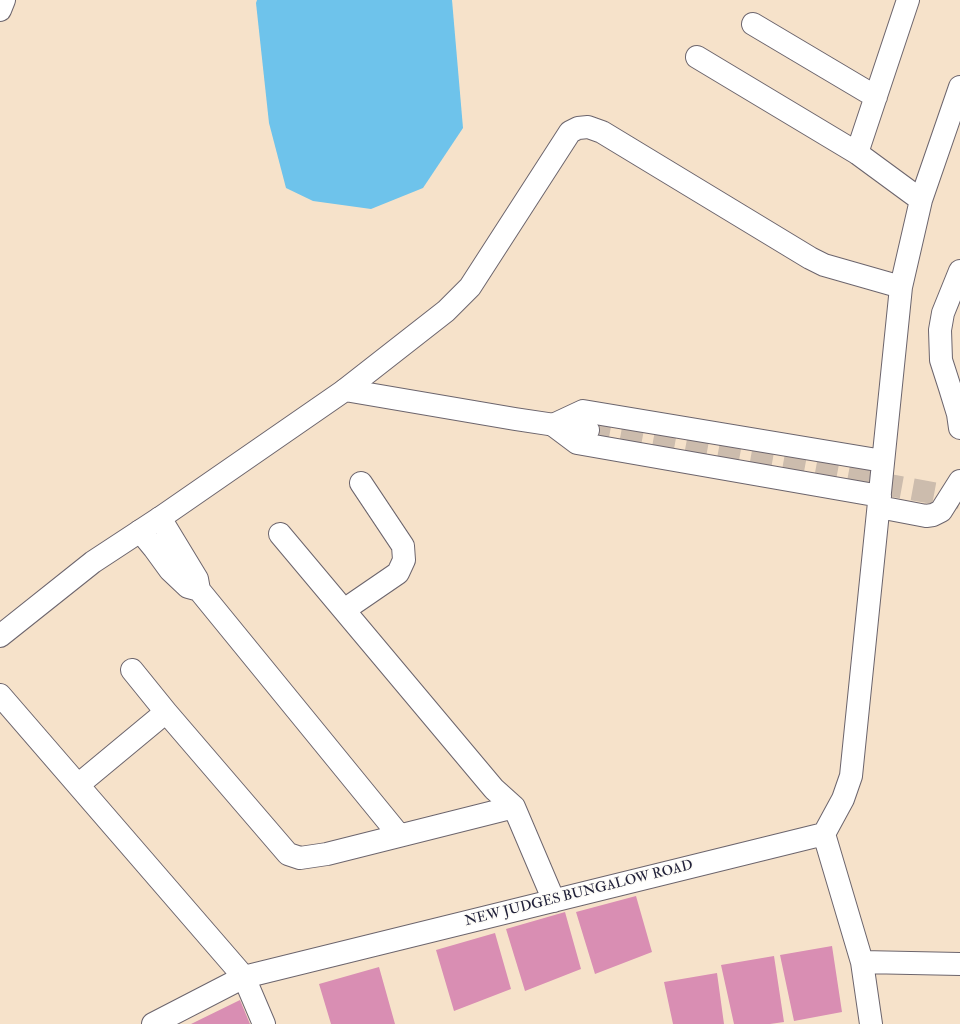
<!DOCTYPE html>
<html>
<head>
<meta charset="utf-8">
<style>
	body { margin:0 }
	canvas { display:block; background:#f6e2ca }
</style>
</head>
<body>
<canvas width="960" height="1024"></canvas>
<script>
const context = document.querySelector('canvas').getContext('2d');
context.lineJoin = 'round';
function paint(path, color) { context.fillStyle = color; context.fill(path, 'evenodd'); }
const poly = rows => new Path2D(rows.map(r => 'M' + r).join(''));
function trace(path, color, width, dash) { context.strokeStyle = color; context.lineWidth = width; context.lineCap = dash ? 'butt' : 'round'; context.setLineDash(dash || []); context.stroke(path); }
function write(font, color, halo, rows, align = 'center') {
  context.font = font + ' "IM FELL Double Pica",serif'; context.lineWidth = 3; context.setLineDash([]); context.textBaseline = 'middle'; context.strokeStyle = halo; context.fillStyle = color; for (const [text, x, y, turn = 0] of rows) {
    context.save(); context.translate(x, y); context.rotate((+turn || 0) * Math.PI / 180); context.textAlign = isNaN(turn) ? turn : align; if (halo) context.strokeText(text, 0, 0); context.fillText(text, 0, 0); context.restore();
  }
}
paint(poly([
	[257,0,452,0,463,128,423,188,371,209,313,201,286,188,269,123,256,3]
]), '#6ec3eb');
paint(poly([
	[636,896,652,952,595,974,576,912],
	[565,912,581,969,525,991,506,929],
	[495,933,511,989,454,1011,436,950],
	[832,946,842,1012,794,1021,780,955],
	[774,956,784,1022,770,1024,734,1024,721,965],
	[379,967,395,1024,331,1024,319,984],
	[717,973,724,1024,673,1024,664,982],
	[240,1000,250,1024,191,1024]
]), '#d98eb3');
trace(poly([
	[588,430,960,498]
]), '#ccbcad', 22, [22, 11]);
const minor = poly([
	[0,10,4,0],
	[753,24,876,97],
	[697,57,857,153,921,200,901,287,851,776,843,799,824,834],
	[857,153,908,0],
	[921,200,960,87],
	[960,271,943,313,940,330,941,360,950,388,958,414,960,428],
	[345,390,446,311,470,287,570,132,578,128,588,127,602,132,810,258,824,265,901,287],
	[880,496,577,443,553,425,583,411,883,461],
	[879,507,926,516,933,515,941,511,960,481],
	[160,518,197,579,199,590,399,835],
	[140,531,154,548,170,570,188,587,199,590],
	[280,534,494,789,514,807,554,901],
	[344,610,398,573,404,560,403,546,361,483],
	[132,670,166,712],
	[0,695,244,977,264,1024],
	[78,785,166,712,288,854,300,858,327,854,514,807],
	[862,962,960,964],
	[153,1024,244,977,824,834,862,962,871,1024]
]);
const tertiary = poly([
	[0,636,93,562,160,518,345,390,515,419,588,430]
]);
trace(minor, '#6c656d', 24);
trace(tertiary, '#6c656d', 24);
trace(minor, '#fff', 22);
trace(tertiary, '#fff', 22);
write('14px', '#22223b', '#fdfcf7', [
	["NEW JUDGES BUNGALOW ROAD",579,894,-14]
]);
</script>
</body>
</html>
